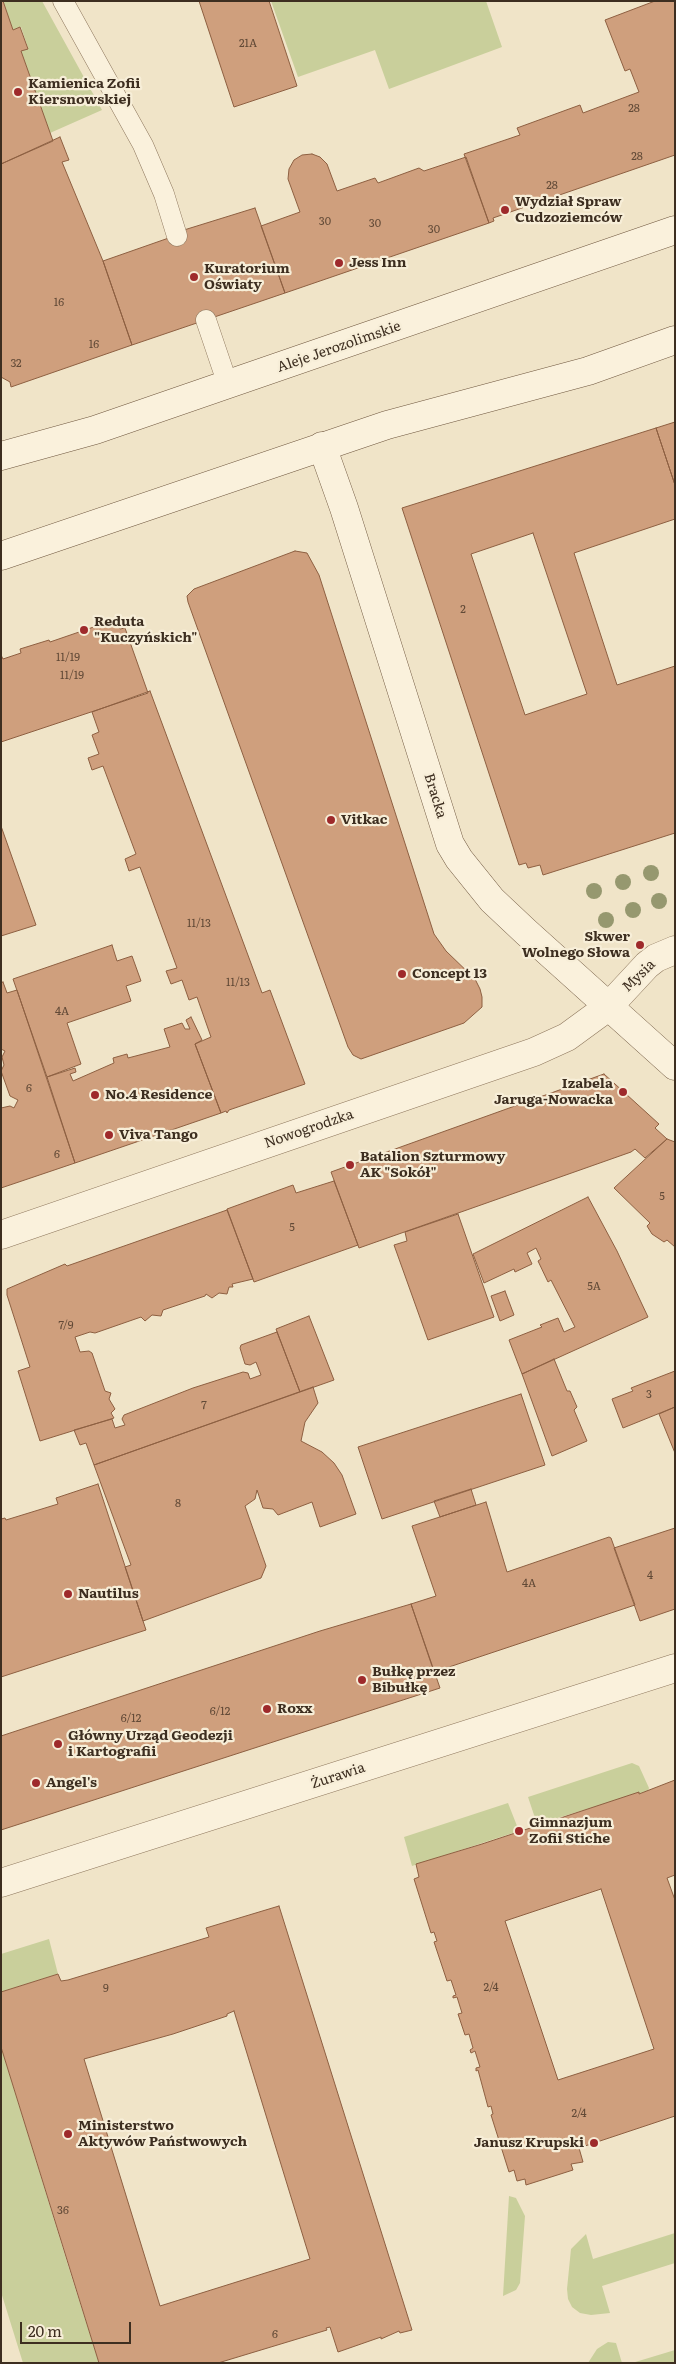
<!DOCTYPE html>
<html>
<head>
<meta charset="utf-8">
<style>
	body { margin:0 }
	#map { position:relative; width:676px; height:2364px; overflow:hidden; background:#f0e4c8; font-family:Literata,serif }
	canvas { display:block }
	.frame { position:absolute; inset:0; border:2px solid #3d2e20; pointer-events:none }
	.scale { position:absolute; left:20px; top:2322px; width:111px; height:22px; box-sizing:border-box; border:2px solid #3d2e20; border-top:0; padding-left:6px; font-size:15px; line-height:18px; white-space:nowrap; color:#3d2e20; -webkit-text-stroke:4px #f7eed8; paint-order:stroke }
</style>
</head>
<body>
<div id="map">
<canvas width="676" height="2364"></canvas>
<div class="frame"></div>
<div class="scale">20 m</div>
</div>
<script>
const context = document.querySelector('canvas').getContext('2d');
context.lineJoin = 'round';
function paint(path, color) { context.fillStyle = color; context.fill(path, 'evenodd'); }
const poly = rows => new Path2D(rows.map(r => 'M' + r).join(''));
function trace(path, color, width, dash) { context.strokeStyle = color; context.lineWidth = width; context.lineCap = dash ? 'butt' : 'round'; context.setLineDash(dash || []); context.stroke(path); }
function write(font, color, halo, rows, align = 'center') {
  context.font = font + ' Literata,serif'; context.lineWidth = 4.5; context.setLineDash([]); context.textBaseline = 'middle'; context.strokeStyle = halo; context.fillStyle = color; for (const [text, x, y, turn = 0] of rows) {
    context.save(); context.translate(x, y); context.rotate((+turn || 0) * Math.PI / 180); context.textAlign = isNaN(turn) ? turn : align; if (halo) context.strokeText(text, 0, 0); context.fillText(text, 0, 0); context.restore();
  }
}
paint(poly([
	[3,1,42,1,102,110,50,133,21,51,28,48,21,27,13,30],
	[271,1,486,1,502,47,389,89,375,50,298,77],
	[632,1763,639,1766,649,1788,648,1791,537,1824,528,1797],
	[508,1803,519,1831,412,1866,404,1837],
	[49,1939,58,1974,1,1992,1,1954],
	[1,2047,71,2275,99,2363,23,2363,1,2292],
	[509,2196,516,2198,525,2216,520,2283,516,2290,503,2296],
	[675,2233,675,2263,602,2286,610,2313,591,2315,580,2313,572,2307,568,2299,567,2289,571,2249,586,2234,593,2259],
	[608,2342,616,2343,622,2363,588,2363,597,2349],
	[675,2350,675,2363,632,2363]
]), '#c9cf9b');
const building = poly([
	[1,1,3,1,13,30,20,27,28,49,21,51,53,141,1,164,1,1],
	[199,1,269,1,297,86,234,107,199,1],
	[655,1,675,1,675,155,493,218,494,221,489,223,464,154,520,135,517,128,580,105,583,113,639,92,630,69,625,71,605,20,655,1],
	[60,137,69,160,62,162,103,261,132,345,11,387,10,382,1,377,1,164,60,137],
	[312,154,320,157,327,164,337,191,375,178,378,183,419,168,424,171,466,157,489,223,285,293,261,226,300,212,288,179,289,169,294,160,302,155,312,154],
	[255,208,285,293,132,345,103,261,183,233,184,230,255,208],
	[675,422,675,485,656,428,675,422],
	[656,428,675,485,675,519,574,553,617,685,675,666,675,833,543,875,540,865,528,868,526,863,519,865,402,508,656,428],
	[533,533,587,694,525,715,471,554,533,533],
	[295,551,307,553,319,575,434,934,446,951,475,979,480,989,482,997,482,1007,464,1023,361,1059,353,1055,348,1047,188,602,187,596,194,589,295,551],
	[117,619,120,629,125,628,148,693,1,742,1,655,3,659,21,653,20,649,49,640,50,642,117,619],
	[150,691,262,993,270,990,305,1084,229,1110,227,1113,226,1111,221,1113,195,1044,211,1037,197,997,189,1000,182,980,171,984,166,971,177,968,140,867,129,871,125,859,136,854,103,766,92,770,88,758,99,754,92,735,99,732,92,712,150,691],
	[1,826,36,925,1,936,1,826],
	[112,945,117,961,132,956,141,981,126,986,131,1001,67,1023,81,1064,47,1077,13,979,112,945],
	[3,982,7,993,17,990,75,1163,1,1188,1,1108,10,1106,14,1108,18,1100,10,1096,1,1071,4,1065,2,1057,5,1051,1,1049,1,983,3,982],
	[191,1017,202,1040,195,1044,221,1113,75,1163,47,1077,75,1068,76,1072,70,1074,73,1081,114,1063,113,1058,127,1054,128,1058,170,1047,164,1029,182,1023,185,1029,190,1029,186,1020,191,1017],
	[604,1074,659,1124,655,1128,667,1139,645,1158,635,1149,631,1152,359,1248,331,1172,604,1074],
	[667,1139,675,1142,675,1247,667,1240,664,1242,652,1234,647,1226,650,1223,614,1188,667,1139],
	[334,1181,358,1245,254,1282,227,1209,293,1185,296,1193,334,1181],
	[588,1197,617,1251,648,1317,522,1374,509,1340,542,1327,540,1325,558,1318,564,1332,575,1327,551,1280,548,1282,538,1261,541,1259,536,1248,527,1253,532,1264,515,1272,514,1269,484,1283,473,1254,588,1197],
	[227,1210,253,1279,232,1284,233,1287,229,1287,227,1294,219,1293,212,1298,206,1294,205,1296,163,1310,161,1316,152,1315,145,1321,141,1317,95,1333,90,1332,75,1337,80,1352,89,1351,92,1353,105,1391,111,1393,109,1399,115,1409,111,1413,114,1418,40,1441,18,1371,30,1367,7,1295,7,1289,65,1264,67,1266,227,1210],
	[458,1214,494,1317,428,1340,394,1245,407,1241,405,1232,458,1214],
	[505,1291,514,1315,500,1321,491,1296,505,1291],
	[309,1316,334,1380,300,1392,276,1329,309,1316],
	[277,1332,300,1392,94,1465,86,1443,80,1445,74,1430,112,1419,115,1428,125,1425,122,1419,124,1415,193,1388,243,1372,248,1373,250,1379,261,1375,256,1362,250,1365,245,1364,240,1348,241,1345,277,1332],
	[554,1359,567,1391,570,1391,577,1407,574,1410,587,1441,552,1456,522,1374,554,1359],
	[675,1371,675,1407,623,1428,612,1399,633,1391,631,1388,675,1371],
	[313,1387,318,1403,305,1422,301,1441,322,1452,334,1463,342,1475,356,1514,320,1527,312,1502,278,1515,273,1509,263,1508,257,1490,255,1499,245,1506,266,1566,261,1578,143,1621,125,1567,131,1565,94,1465,313,1387],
	[521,1394,545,1465,382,1519,358,1447,521,1394],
	[675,1407,675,1453,659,1414,675,1407],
	[98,1484,146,1630,1,1677,1,1519,5,1518,6,1520,58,1504,56,1498,98,1484],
	[471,1489,476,1505,440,1517,434,1501,471,1489],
	[486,1502,507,1572,609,1537,611,1538,635,1605,434,1672,411,1604,436,1596,412,1526,486,1502],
	[675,1528,675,1609,640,1621,614,1548,675,1528],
	[411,1604,440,1688,1,1830,1,1736,320,1631,411,1604],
	[675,1780,675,1875,667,1878,675,1900,675,2116,579,2148,583,2162,571,2164,573,2170,526,2185,525,2179,517,2181,514,2170,509,2172,491,2115,493,2114,491,2106,488,2107,478,2070,476,2071,476,2068,480,2067,475,2051,471,2053,470,2050,473,2048,469,2034,465,2035,458,2014,462,2013,457,1997,453,1998,453,1996,456,1995,451,1980,447,1981,434,1942,437,1941,434,1932,431,1933,414,1879,419,1877,416,1864,482,1844,639,1792,639,1794,675,1780],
	[601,1889,654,2049,558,2080,505,1921,601,1889],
	[279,1906,412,2330,400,2333,399,2331,381,2339,381,2337,338,2352,330,2327,326,2328,327,2330,218,2363,99,2363,1,2047,1,1992,58,1974,61,1981,68,1980,209,1937,206,1928,279,1906],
	[234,2011,310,2259,160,2306,84,2059,173,2034,227,2016,227,2014,234,2011]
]);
paint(building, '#cf9f7d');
trace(building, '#8d5f41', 1);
const lane = poly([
	[63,1,143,145,164,194,177,236],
	[206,320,228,385]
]);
const street = poly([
	[1,1235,534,1052,567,1037,608,1007,647,965,656,958,675,950],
	[1,1883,675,1668]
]);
const secondary = poly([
	[322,446,344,508,450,844,459,859,492,900,526,932,675,1066],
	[1,456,95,430,675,230],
	[1,556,387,425,588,371,675,340]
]);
trace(lane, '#8d765c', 21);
trace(street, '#8d765c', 29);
trace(secondary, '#6f573f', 29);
trace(lane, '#faf1dc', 20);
trace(street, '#faf1dc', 28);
trace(secondary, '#faf1dc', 28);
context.fillStyle = '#96986f';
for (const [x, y] of [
	[651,873],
	[623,882],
	[594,891],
	[659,901],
	[633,910],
	[606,920]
]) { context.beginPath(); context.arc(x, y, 8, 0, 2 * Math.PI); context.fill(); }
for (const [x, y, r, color] of [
	[18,92,5,"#9e2a2b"],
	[505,210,5,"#9e2a2b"],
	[339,263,5,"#9e2a2b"],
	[194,277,5,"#9e2a2b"],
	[84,630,5,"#9e2a2b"],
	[331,820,5,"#9e2a2b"],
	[640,945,5,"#9e2a2b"],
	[402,974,5,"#9e2a2b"],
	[623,1092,5,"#9e2a2b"],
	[95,1095,5,"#9e2a2b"],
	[109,1135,5,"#9e2a2b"],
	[350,1165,5,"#9e2a2b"],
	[68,1594,5,"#9e2a2b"],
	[362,1680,5,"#9e2a2b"],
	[267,1709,5,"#9e2a2b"],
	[58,1744,5,"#9e2a2b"],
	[36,1783,5,"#9e2a2b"],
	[519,1831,5,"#9e2a2b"],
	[68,2134,5,"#9e2a2b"],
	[594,2143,5,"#9e2a2b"]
]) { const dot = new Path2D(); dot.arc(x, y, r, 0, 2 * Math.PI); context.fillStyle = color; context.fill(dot); trace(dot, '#f7eed8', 2); }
write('11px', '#624a37', null, [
	["21A",248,44],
	["28",634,109],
	["28",637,157],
	["28",552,186],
	["30",325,222],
	["30",375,224],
	["30",434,230],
	["16",59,303],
	["16",94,345],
	["32",16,364],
	["2",463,610],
	["11/19",68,658],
	["11/19",72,676],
	["11/13",199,924],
	["11/13",238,983],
	["4A",62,1012],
	["6",29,1089],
	["6",57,1155],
	["5",662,1197],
	["5",292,1228],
	["5A",594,1287],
	["7/9",66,1326],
	["3",649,1395],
	["7",204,1406],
	["8",178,1504],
	["4",650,1576],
	["4A",529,1584],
	["6/12",220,1712],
	["6/12",131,1719],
	["2/4",491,1988],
	["9",106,1989],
	["2/4",579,2114],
	["36",63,2211],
	["6",275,2335]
]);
write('bold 14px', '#3d2e20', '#f7eed8', [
	["Kamienica Zofii",28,84],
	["Kiersnowskiej",28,100],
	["Wydział Spraw",515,202],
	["Cudzoziemców",515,218],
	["Jess Inn",349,263],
	["Kuratorium",204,269],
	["Oświaty",204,285],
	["Reduta",94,622],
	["\"Kuczyńskich\"",94,638],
	["Vitkac",341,820],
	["Skwer",630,937,"right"],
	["Wolnego Słowa",630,953,"right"],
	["Concept 13",412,974],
	["Izabela",613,1084,"right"],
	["Jaruga-Nowacka",613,1100,"right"],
	["No.4 Residence",105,1095],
	["Viva Tango",119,1135],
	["Batalion Szturmowy",360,1157],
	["AK \"Sokół\"",360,1173],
	["Nautilus",78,1594],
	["Bułkę przez",372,1672],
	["Bibułkę",372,1688],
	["Roxx",277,1709],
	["Główny Urząd Geodezji",68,1736],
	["i Kartografii",68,1752],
	["Angel's",46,1783],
	["Gimnazjum",529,1823],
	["Zofii Stiche",529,1839],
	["Ministerstwo",78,2126],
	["Aktywów Państwowych",78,2142],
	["Janusz Krupski",584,2143,"right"]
], 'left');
write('14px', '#3d2e20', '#f7eed8', [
	["Aleje Jerozolimskie",339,347,-19],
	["Bracka",435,796,73],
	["Mysia",639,976,-44],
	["Nowogrodzka",309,1129,-19],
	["Żurawia",338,1776,-18]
]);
</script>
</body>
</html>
